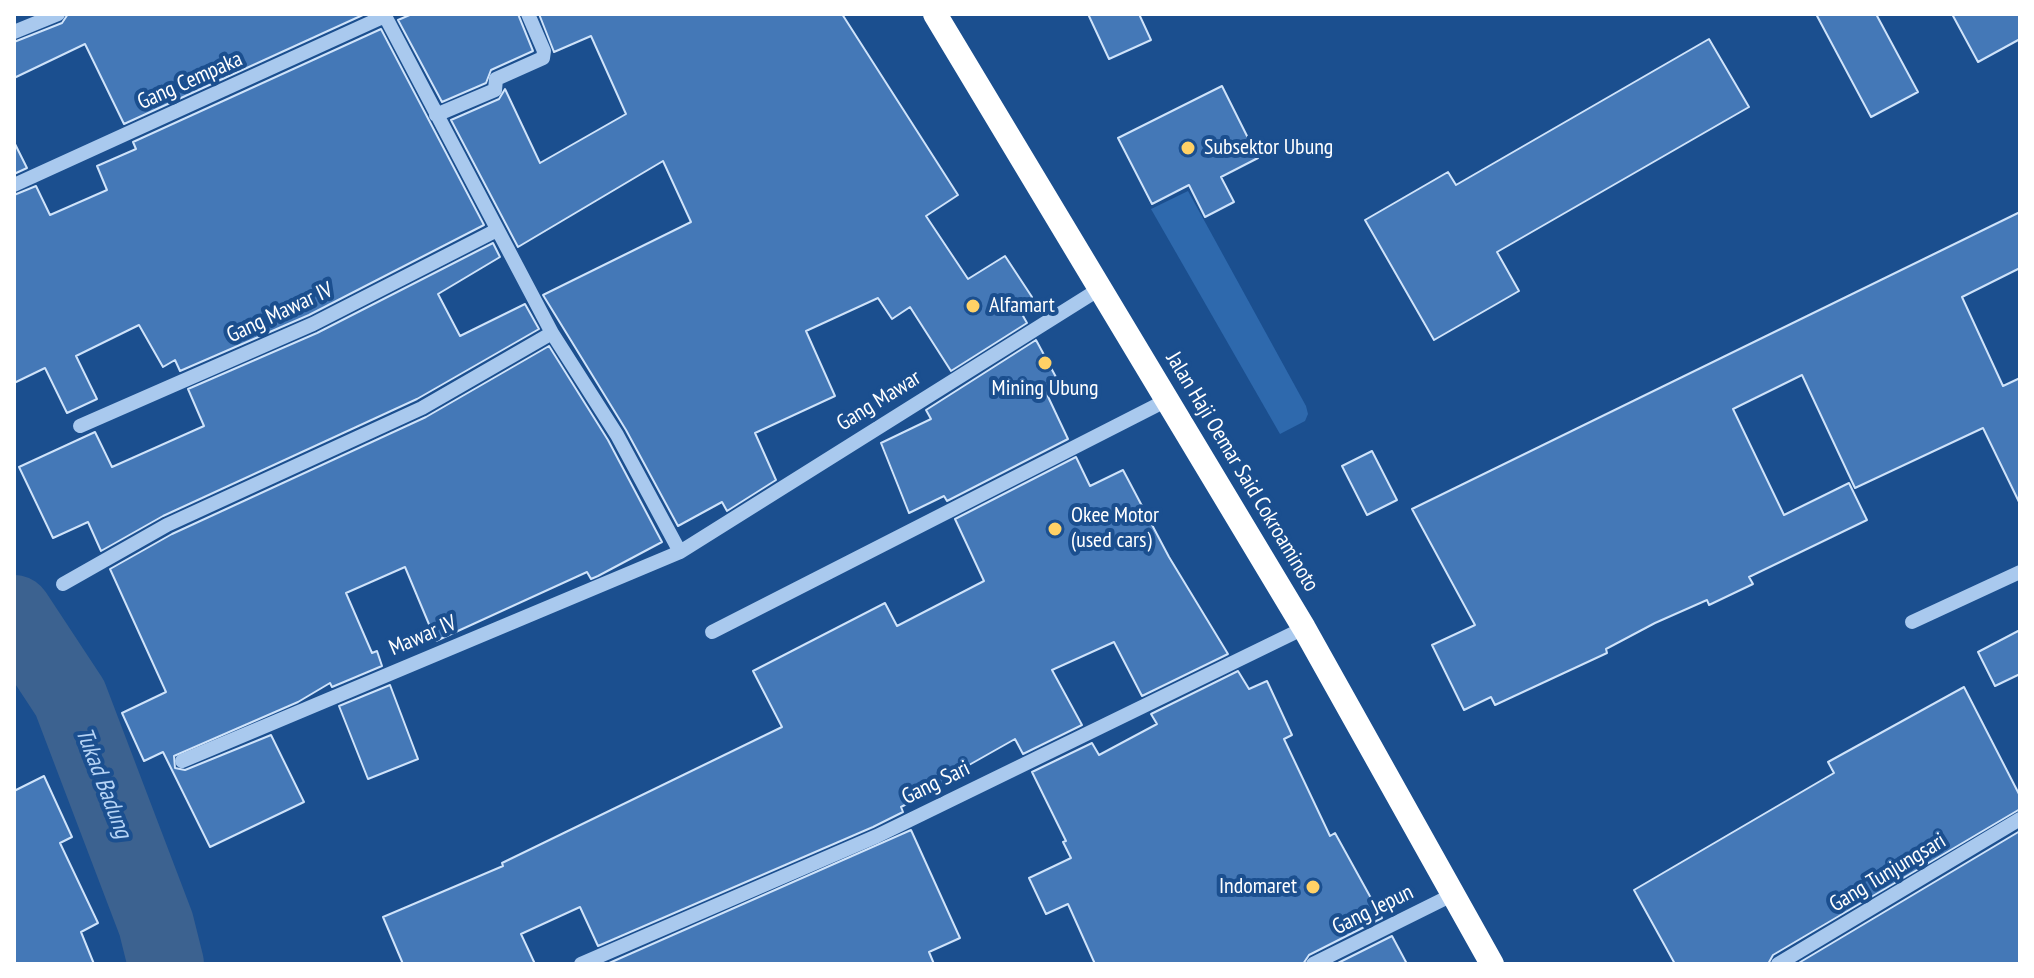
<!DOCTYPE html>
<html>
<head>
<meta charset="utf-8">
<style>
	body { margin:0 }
	#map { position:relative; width:2034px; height:978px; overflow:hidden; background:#1b4f8f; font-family:"PT Sans Narrow",sans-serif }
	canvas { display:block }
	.frame { position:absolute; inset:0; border:16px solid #fff; pointer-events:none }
</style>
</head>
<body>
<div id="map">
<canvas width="2034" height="978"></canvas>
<div class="frame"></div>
</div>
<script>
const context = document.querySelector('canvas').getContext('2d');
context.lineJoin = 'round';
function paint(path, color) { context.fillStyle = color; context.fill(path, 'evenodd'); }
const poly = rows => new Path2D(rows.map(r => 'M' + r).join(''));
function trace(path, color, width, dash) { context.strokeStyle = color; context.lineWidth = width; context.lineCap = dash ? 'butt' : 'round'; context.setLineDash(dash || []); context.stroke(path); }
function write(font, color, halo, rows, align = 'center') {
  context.font = font + ' "PT Sans Narrow",sans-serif'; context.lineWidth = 8; context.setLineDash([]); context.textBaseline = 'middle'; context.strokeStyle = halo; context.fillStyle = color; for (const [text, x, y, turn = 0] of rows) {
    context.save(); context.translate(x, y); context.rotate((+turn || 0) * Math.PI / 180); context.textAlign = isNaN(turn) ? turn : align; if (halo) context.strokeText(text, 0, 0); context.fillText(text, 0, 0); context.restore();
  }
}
paint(poly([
	[1188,191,1306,406,1308,414,1305,421,1280,434,1151,209]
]), '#2e69ad');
trace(poly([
	[14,613,70,698,156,924,166,964]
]), '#3c6290', 76);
const building = poly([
	[68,14,365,14,124,124,85,44,14,78,14,42,62,23,68,14],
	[412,14,518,14,533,51,491,70,486,83,442,102,398,20,412,14],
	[539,14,842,14,958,195,926,216,968,279,1005,256,1032,297,1018,307,1027,323,951,371,910,307,892,319,878,298,806,331,835,396,755,433,776,480,727,511,722,502,678,526,626,430,543,295,691,222,663,161,518,247,451,120,499,99,505,89,540,163,626,114,591,36,554,52,539,14],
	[1088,14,1139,14,1151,40,1109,59,1088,14],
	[1816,14,1876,14,1918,92,1871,117,1816,14],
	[1952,14,2020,14,2020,39,1978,62,1952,14],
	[381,29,484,225,309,315,180,371,175,360,163,367,139,325,76,356,97,399,67,413,45,368,14,383,14,195,36,186,50,215,107,190,97,166,136,149,133,142,381,29],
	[1709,39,1749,107,1497,252,1519,291,1434,340,1365,220,1448,172,1456,185,1709,39],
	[1222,86,1258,158,1221,177,1234,202,1205,217,1189,185,1152,204,1118,138,1222,86],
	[14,142,27,168,14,174,14,142],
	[2020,212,2020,268,1962,297,2003,386,2020,378,2020,504,1983,428,1855,488,1802,375,1733,409,1784,515,1849,483,1867,520,1749,577,1753,584,1709,605,1707,600,1655,623,1606,649,1607,653,1495,705,1491,697,1464,710,1432,645,1475,625,1412,509,2020,212],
	[493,243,500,257,438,294,460,336,525,304,539,329,417,399,163,516,101,551,88,522,53,538,19,467,95,432,112,467,204,426,188,389,317,333,493,243],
	[1036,340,1057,379,1043,386,1068,439,947,501,944,496,909,513,881,443,931,419,926,410,1036,340],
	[549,346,608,440,662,542,598,576,591,579,587,572,436,641,405,567,346,593,372,653,377,651,382,666,332,687,330,683,298,702,174,756,175,768,185,770,271,735,304,802,210,847,163,752,144,761,122,713,166,692,110,569,172,534,426,417,549,346],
	[1372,451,1397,500,1367,515,1342,466,1372,451],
	[1076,457,1090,486,1123,470,1169,557,1228,654,1142,696,1114,642,1052,670,1082,725,1023,754,1015,739,946,778,948,782,901,807,903,812,873,827,598,946,580,907,521,934,535,964,403,964,383,917,503,866,502,863,782,727,753,671,885,603,897,626,984,581,955,519,1076,457],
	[2020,630,2020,674,1995,686,1978,652,2020,630],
	[1238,671,1249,689,1267,681,1292,735,1284,739,1330,836,1335,833,1382,918,1309,955,1303,964,1095,964,1068,904,1046,914,1029,878,1071,858,1063,842,1066,841,1032,772,1092,743,1099,755,1157,724,1151,714,1238,671],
	[390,685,418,759,368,779,339,706,390,685],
	[1964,687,2020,796,2020,809,1773,955,1768,964,1675,964,1634,890,1834,773,1828,762,1964,687],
	[44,776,72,837,60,843,98,923,81,932,94,964,14,964,14,791,44,776],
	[911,830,960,938,929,952,934,964,607,964,911,830],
	[2020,831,2020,964,1797,964,2020,831],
	[1392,936,1407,964,1336,964,1392,936]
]);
paint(building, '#4478b7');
trace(building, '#cfe3fa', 2);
trace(poly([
	[14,32,58,14],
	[436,115,495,90,496,79,543,58,544,51,528,14],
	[14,185,385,16,552,333,617,435,680,552],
	[80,426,313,324,495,231],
	[63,584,167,525,422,408,552,333],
	[1912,622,2020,572],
	[712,632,1169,399],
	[182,761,680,552,1101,288],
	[581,964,877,836,1304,628],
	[1313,964,1452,895],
	[1778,964,2020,819]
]), '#a9c9ee', 14);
trace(poly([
	[935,14,1304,628,1492,964]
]), '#fff', 24);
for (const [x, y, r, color] of [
	[1188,148,8,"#ffd166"],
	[973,306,8,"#ffd166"],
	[1045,363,8,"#ffd166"],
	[1055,529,8,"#ffd166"],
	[1313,887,8,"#ffd166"]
]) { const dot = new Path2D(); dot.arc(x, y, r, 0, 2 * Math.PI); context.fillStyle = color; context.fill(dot); trace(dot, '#1b4f8f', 3); }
write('22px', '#fff', '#1b4f8f', [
	["Gang Cempaka",190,81,-24],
	["Gang Mawar IV",280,313,-25],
	["Gang Mawar",879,401,-32],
	["Jalan Haji Oemar Said Cokroaminoto",1242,472,59],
	["Mawar IV",423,636,-23],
	["Gang Sari",936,783,-26],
	["Gang Tunjungsari",1888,873,-31],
	["Gang Jepun",1373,910,-26]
]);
write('22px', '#fff', '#1b4f8f', [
	["Subsektor Ubung",1204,148],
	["Alfamart",989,306],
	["Mining Ubung",1045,389,"center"],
	["Okee Motor",1071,516],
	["(used cars)",1071,541],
	["Indomaret",1297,887,"right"]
], 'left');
write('italic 24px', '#b5d3f5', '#1b4f8f', [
	["Tukad Badung",103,783,69]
]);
</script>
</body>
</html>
